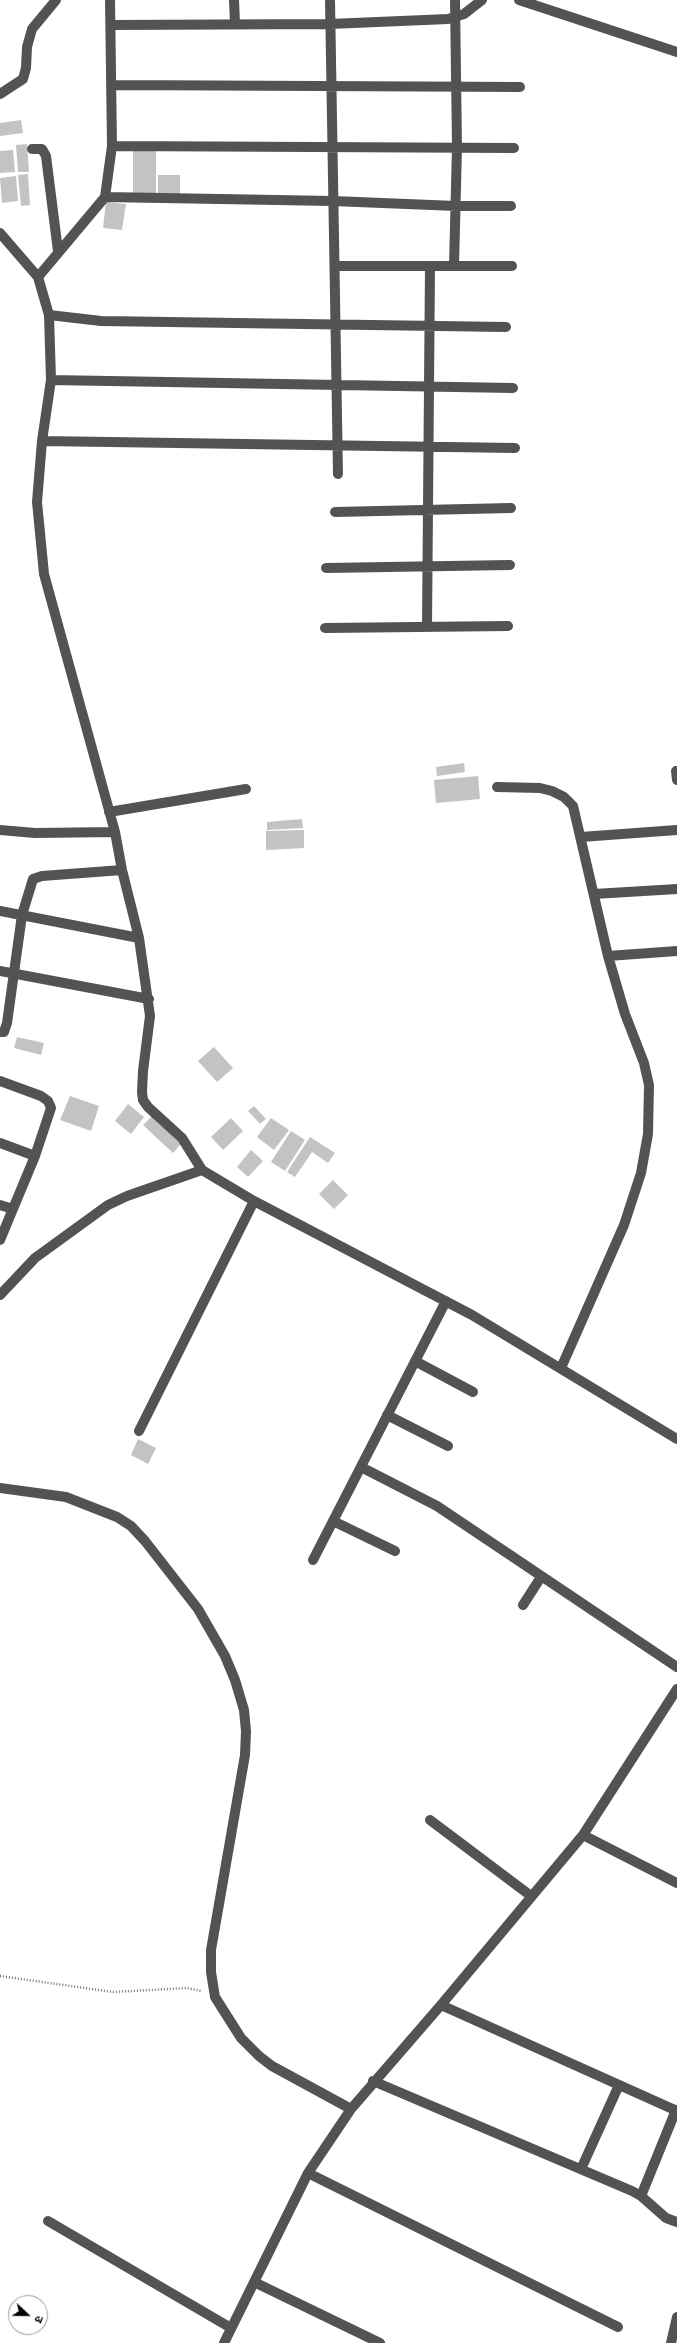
<!DOCTYPE html>
<html>
<head>
<meta charset="utf-8">
<style>
	body { margin:0 }
	#map { position:relative; width:677px; height:2343px; overflow:hidden; background:#fff; font-family:"Fira Sans Condensed","Noto Sans Devanagari",sans-serif }
	canvas { display:block }
	.north { position:absolute; left:8px; top:2295px; width:40px; height:40px; box-sizing:border-box; background:#fff; border:1px solid #999; border-radius:50%; rotate:112deg; font-size:11px; font-weight:700; line-height:16px; text-align:center; color:#000 }
	.north::after { content:''; display:block; margin:auto; width:14px; height:18px; background:#000; clip-path:polygon(50% 0,100% 100%,50% 72%,0 100%) }
</style>
</head>
<body>
<div id="map">
<canvas width="677" height="2343"></canvas>
<div class="north">उ</div>
</div>
<script>
const context = document.querySelector('canvas').getContext('2d');
context.lineJoin = 'round';
function paint(path, color) { context.fillStyle = color; context.fill(path, 'evenodd'); }
const poly = rows => new Path2D(rows.map(r => 'M' + r).join(''));
function trace(path, color, width, dash) { context.strokeStyle = color; context.lineWidth = width; context.lineCap = dash ? 'butt' : 'round'; context.setLineDash(dash || []); context.stroke(path); }
paint(poly([
	[21,120,23,133,0,136,0,123],
	[27,144,29,172,18,172,16,145],
	[156,148,156,196,133,196,133,149],
	[13,150,15,172,0,173,0,151],
	[28,174,30,205,21,206,18,175],
	[158,175,180,175,180,197,158,197],
	[16,176,18,201,2,203,0,178],
	[106,202,126,204,122,230,103,228],
	[464,763,465,772,437,776,436,767],
	[478,776,480,799,436,803,434,780],
	[302,819,303,828,267,830,267,822],
	[304,830,304,848,266,850,266,831],
	[17,1037,44,1043,41,1055,14,1048],
	[214,1047,233,1068,217,1082,198,1061],
	[70,1096,99,1106,91,1131,60,1120],
	[128,1104,144,1117,131,1134,115,1121],
	[254,1106,266,1119,260,1124,248,1111],
	[152,1116,181,1144,173,1153,143,1125],
	[231,1118,243,1131,223,1150,211,1137],
	[271,1118,289,1130,274,1150,257,1137],
	[291,1131,305,1140,285,1171,271,1162],
	[310,1137,335,1153,328,1163,312,1152,295,1177,287,1172],
	[251,1150,263,1161,248,1177,237,1167],
	[333,1180,348,1195,334,1209,319,1194],
	[138,1439,156,1448,148,1464,131,1455]
]), '#c3c3c3');
trace(poly([
	[0,1976,113,1992,187,1988,202,1991]
]), '#757575', 2.5, [1, 2]);
trace(poly([
	[234,0,235,23],
	[330,0,338,474],
	[519,0,677,52],
	[111,25,330,24,448,19,464,14,482,0],
	[112,85,520,87],
	[0,94,23,79,26,68,27,47,32,29,56,0],
	[112,146,514,148],
	[32,149,42,149,46,156,58,251],
	[105,197,333,201,456,206,511,206],
	[0,233,38,277,49,315,51,380,42,441,37,502,44,574,115,832,122,870,139,938,150,1016,143,1071,142,1092,143,1100,148,1107,182,1138,202,1170,254,1201,472,1315,677,1439],
	[335,266,512,266],
	[454,266,457,147,455,0],
	[38,277,105,197,112,146,110,0],
	[49,315,101,321,506,327],
	[51,380,513,388],
	[42,441,515,448],
	[335,512,511,508],
	[326,568,510,565],
	[427,627,430,266],
	[325,628,508,626],
	[676,771,677,780],
	[497,787,540,788,552,791,564,797,573,806,608,956,625,1014,644,1063,649,1085,648,1134,641,1173,624,1225,561,1368],
	[109,812,246,789],
	[0,830,35,833,115,832],
	[581,837,677,830],
	[594,894,677,889],
	[0,911,139,938],
	[608,956,677,951],
	[0,971,149,999],
	[0,1032,4,1032,7,1023,22,915,33,879,42,876,122,870],
	[0,1081,41,1096,48,1101,51,1108,35,1156,0,1240],
	[0,1143,35,1156],
	[0,1205,13,1209],
	[0,1295,35,1258,108,1205,127,1196,202,1170],
	[415,1361,473,1392],
	[387,1415,448,1446],
	[139,1431,254,1201],
	[361,1467,437,1506,677,1667],
	[0,1488,66,1497,117,1517,131,1526,145,1541,198,1609,225,1656,235,1680,244,1710,246,1731,245,1755,211,1950,211,1972,215,1997,241,2038,259,2056,272,2066,351,2109],
	[333,1521,395,1551],
	[313,1560,446,1301],
	[523,1605,541,1577],
	[430,1820,531,1896],
	[583,1835,677,1883],
	[441,2005,677,2111],
	[373,2081,632,2191,641,2196,666,2218,677,2222],
	[581,2169,619,2085],
	[308,2173,618,2327],
	[641,2196,676,2110],
	[48,2221,231,2328],
	[254,2282,380,2343],
	[224,2343,308,2173,351,2109,441,2005,583,1835,677,1689],
	[671,2343,677,2317]
]), '#535353', 10);
</script>
</body>
</html>
